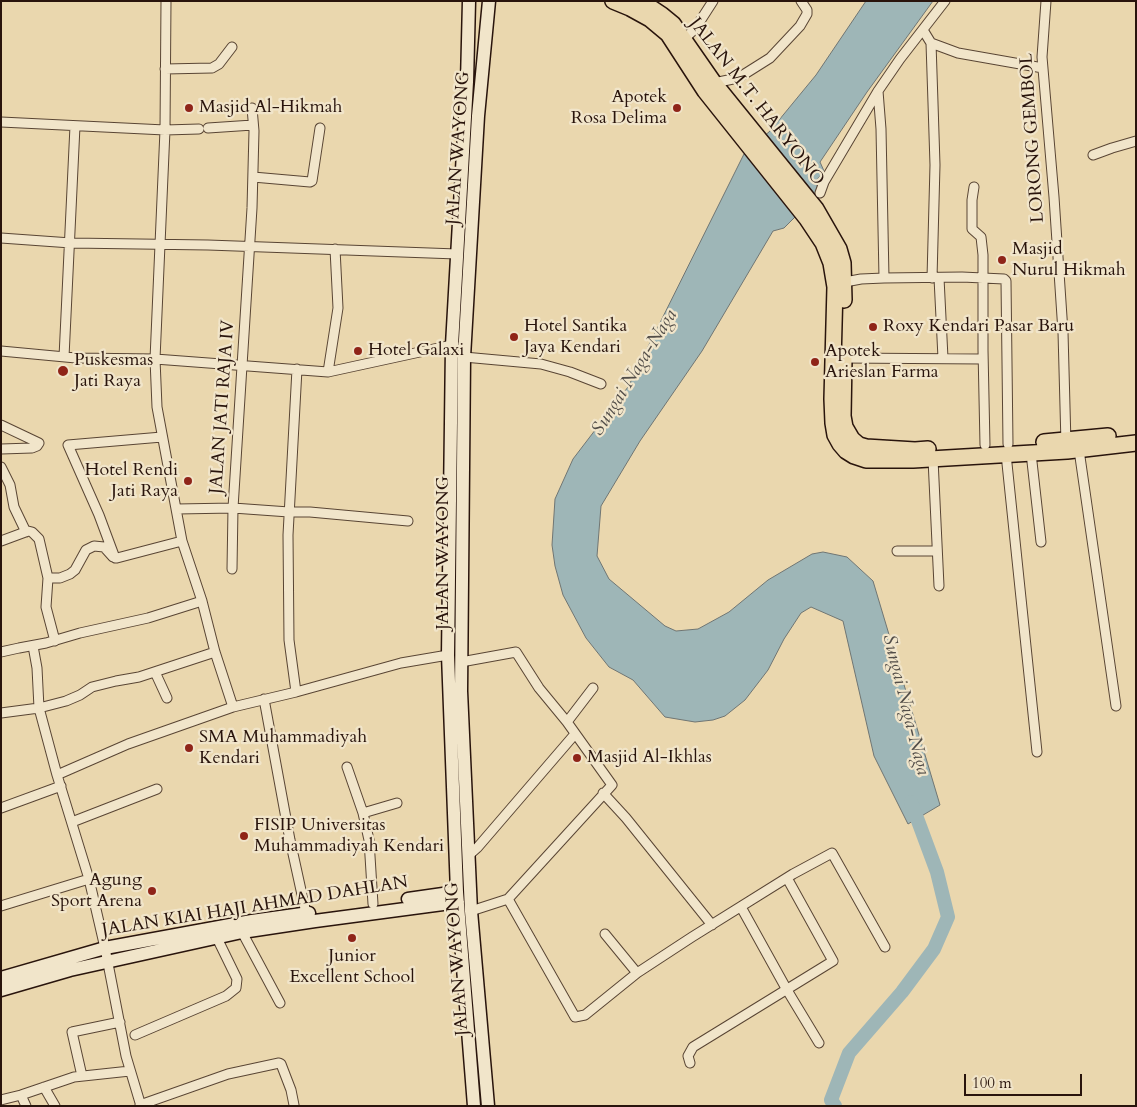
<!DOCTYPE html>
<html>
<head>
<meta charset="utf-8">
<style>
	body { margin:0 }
	#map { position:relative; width:1137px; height:1107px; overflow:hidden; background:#ead7ae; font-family:Cardo,serif }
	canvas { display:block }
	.frame { position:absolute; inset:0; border:2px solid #29140c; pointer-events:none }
	.scale { position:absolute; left:964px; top:1074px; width:118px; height:22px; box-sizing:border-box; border:2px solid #29140c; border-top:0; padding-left:6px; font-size:15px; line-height:18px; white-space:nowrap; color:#29140c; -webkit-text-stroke:4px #f1e5ca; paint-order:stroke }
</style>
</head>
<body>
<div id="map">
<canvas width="1137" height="1107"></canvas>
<div class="frame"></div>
<div class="scale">100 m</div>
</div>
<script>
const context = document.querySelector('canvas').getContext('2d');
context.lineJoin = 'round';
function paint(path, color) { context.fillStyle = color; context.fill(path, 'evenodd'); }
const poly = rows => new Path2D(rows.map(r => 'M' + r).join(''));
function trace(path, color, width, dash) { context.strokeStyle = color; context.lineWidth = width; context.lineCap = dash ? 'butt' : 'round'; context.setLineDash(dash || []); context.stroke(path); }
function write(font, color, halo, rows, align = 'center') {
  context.font = font + ' Cardo,serif'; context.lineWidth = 4.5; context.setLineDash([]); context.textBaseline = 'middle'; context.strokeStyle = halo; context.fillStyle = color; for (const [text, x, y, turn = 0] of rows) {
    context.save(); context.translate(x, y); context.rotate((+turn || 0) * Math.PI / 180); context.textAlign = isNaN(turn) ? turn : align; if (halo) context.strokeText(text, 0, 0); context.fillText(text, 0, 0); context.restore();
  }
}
const water = poly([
	[866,1,933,1,867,92,820,162,824,171,816,181,819,193,784,228,773,231,702,351,640,441,601,506,597,556,609,579,665,626,676,631,698,629,729,612,768,580,812,554,823,552,847,557,873,581,940,805,908,824,874,756,843,621,811,607,801,613,784,639,768,670,745,700,725,716,713,720,695,722,665,717,633,680,609,667,586,638,563,595,555,566,552,545,555,499,573,459,628,387,744,154,770,131,816,75,866,1]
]);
paint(water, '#9eb6b7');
trace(water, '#6f7573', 1);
trace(poly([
	[835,1106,831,1100,849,1053,902,992,934,949,948,917,937,872,911,802]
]), '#9eb6b7', 14);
const minor = poly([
	[166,1,165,130,155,359,157,407,182,541,202,601,215,652,233,707],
	[1046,1,1042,57,1054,197,1063,332,1066,444],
	[923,30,931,43,933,103,935,165,932,278],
	[684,39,695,29,713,1],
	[931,43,958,53,1043,68],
	[165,69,212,68,219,64,232,47],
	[714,83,733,79,743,75,770,58,800,26,807,14,807,10,801,1],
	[878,91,881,129,884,278],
	[1,122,165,130,199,129],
	[208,128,253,125],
	[1093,155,1112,148,1136,141],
	[253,177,310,182,312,181,320,128],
	[974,187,972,200,972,229,981,237,983,255,983,350,985,445],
	[820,193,824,182,878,91,900,59,945,1],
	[1,238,71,243,208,245,457,254],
	[939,278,943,358],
	[845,282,861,279,884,278,962,277,1004,279,1006,281,1008,444],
	[1,351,76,358,155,359,328,372,452,345],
	[64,357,75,126],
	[464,357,541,364,570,372,601,384],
	[841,358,983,359],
	[328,372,338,308,335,249],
	[1,425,39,443,37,446,32,448,1,449],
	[1079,450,1116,706],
	[1031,453,1041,542],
	[1006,454,1037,752],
	[933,459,939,586],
	[1,467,10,485,14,507,26,532],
	[177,509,233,508,289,512,310,512,408,521],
	[1,541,28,531,32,532,39,539,48,578,46,607,55,641],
	[897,551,937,551],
	[115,558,99,515,68,445,162,437],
	[232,569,233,508,252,208,254,131,252,108],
	[48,578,60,578,70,574,75,570,86,550,94,546,104,547,113,557,117,558,182,541],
	[33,646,37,668,39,708,57,775],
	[1,652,19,648,46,643,80,633,148,618,202,601],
	[461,662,516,652,539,688,567,722,612,785,508,899,471,911],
	[155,672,167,698],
	[296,692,289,640,288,535,297,369],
	[264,699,290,840,306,913],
	[1,713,39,708,66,701,80,695,92,687,116,681,139,677,215,652],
	[567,722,593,688],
	[347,767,363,813,369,840,373,904],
	[603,793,626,818,712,925],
	[1,808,61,786],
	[363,813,397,803],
	[72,822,157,789],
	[468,856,477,848,575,734],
	[508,899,575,1017,585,1015,637,973,692,937,793,874,832,853,885,947],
	[1,906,89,879],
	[741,907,787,990,819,1043],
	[242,932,280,1003],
	[605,934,637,973],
	[135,1035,226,996,236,988,237,979,217,938],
	[690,1063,688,1056,693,1047,833,961,787,878],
	[82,1076,72,1032,120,1022],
	[44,1087,55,1106],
	[21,1095,26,1106],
	[1,1100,21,1095,74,1077,130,1071],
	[140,1105,228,1074,279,1063,281,1064,291,1090,294,1105],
	[141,1106,126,1056,105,948,89,879,57,775,128,744,233,707,296,692,401,663,448,655]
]);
const secondary = poly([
	[469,1,467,82,452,345,448,655,457,892,474,1106],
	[408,899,457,892],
	[1,978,105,948,252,921,309,913],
	[1,990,70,970,242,932,315,921,458,902],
	[488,1106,471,911,461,691,464,357,478,116,489,1]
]);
const trunk = poly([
	[613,1,630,8,650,19,668,34,705,91,807,219,823,243,831,263,835,287,832,399,833,423,835,435,840,444,846,451,854,456,866,460,913,460,1067,451,1136,443],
	[641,1,662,15,673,24,714,83,816,209,839,249,843,263,844,300],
	[844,358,843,416,845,427,852,439,859,445,866,447,915,450,928,449],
	[1044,442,1108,436]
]);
trace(minor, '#594534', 11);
trace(secondary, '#29140c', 15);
trace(trunk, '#29140c', 18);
trace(minor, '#f1e5ca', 9);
trace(secondary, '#f1e5ca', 12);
trace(trunk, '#ead7ae', 15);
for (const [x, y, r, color] of [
	[189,108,5,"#8f2418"],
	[677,108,5,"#8f2418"],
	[1002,260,5,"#8f2418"],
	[873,327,5,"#8f2418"],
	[514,337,5,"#8f2418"],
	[358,351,5,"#8f2418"],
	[815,362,5,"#8f2418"],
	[63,371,6,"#8f2418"],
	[188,481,5,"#8f2418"],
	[189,748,5,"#8f2418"],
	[577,758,5,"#8f2418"],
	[244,836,5,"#8f2418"],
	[152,891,5,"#8f2418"],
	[352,938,5,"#8f2418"]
]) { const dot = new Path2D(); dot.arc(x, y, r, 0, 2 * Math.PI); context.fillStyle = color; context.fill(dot); trace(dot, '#f1e5ca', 2); }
write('18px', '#29140c', '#f1e5ca', [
	["Apotek",667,98,"right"],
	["Rosa Delima",667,119,"right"],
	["Masjid Al-Hikmah",199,108],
	["Masjid",1012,250],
	["Nurul Hikmah",1012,271],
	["Hotel Santika",524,327],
	["Jaya Kendari",524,348],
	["Roxy Kendari Pasar Baru",883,327],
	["Hotel Galaxi",368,351],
	["Apotek",825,352],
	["Arieslan Farma",825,373],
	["Puskesmas",74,361],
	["Jati Raya",74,382],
	["Hotel Rendi",178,471,"right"],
	["Jati Raya",178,492,"right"],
	["SMA Muhammadiyah",199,738],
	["Kendari",199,759],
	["Masjid Al-Ikhlas",587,758],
	["FISIP Universitas",254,826],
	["Muhammadiyah Kendari",254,847],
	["Agung",142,881,"right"],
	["Sport Arena",142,902,"right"],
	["Junior",352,957,"center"],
	["Excellent School",352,978,"center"]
], 'left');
write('18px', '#29140c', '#f1e5ca', [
	["JALAN M.T. HARYONO",756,102,52],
	["LORONG GEMBOL",1033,138,-94],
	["JALAN WAYONG",459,148,-86],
	["JALAN JATI RAJA IV",223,407,-86],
	["JALAN WAYONG",444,553,-90],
	["JALAN KIAI HAJI AHMAD DAHLAN",255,907,-9],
	["JALAN WAYONG",458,959,-94]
]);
write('italic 19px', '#524d48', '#f1e5ca', [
	["Sungai Naga-Naga",635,373,-58],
	["Sungai Naga-Naga",905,705,76]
]);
</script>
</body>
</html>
